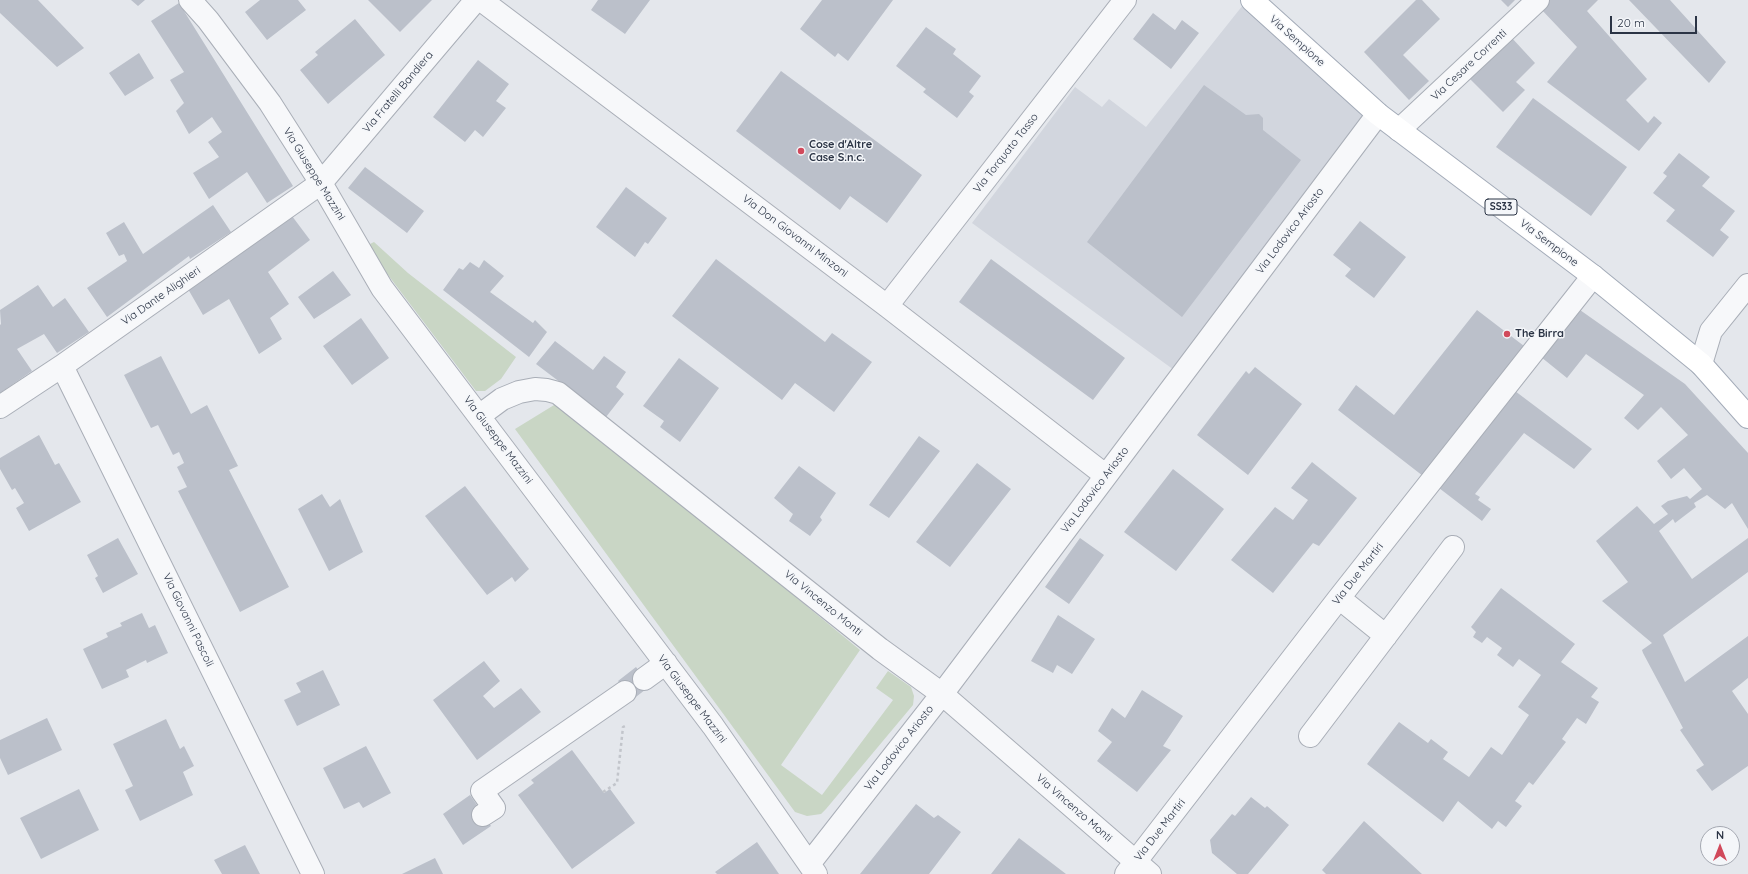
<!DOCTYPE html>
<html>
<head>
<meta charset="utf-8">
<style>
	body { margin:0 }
	#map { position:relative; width:1748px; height:874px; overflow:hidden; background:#e4e7ec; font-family:Quicksand,sans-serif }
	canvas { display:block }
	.north { position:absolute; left:1700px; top:826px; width:40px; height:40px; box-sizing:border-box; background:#f4f6f9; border:1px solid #a4a8b1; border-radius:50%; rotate:0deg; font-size:11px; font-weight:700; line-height:16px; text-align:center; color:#2b3445 }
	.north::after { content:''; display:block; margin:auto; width:14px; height:18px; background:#d1495b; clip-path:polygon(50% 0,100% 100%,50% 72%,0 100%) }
	.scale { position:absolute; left:1610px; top:16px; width:87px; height:18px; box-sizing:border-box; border:2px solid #2b3445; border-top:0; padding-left:5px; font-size:12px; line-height:14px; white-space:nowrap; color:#2b3445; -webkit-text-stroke:3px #f4f6f9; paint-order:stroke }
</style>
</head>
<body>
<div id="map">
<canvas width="1748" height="874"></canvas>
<div class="north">N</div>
<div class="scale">20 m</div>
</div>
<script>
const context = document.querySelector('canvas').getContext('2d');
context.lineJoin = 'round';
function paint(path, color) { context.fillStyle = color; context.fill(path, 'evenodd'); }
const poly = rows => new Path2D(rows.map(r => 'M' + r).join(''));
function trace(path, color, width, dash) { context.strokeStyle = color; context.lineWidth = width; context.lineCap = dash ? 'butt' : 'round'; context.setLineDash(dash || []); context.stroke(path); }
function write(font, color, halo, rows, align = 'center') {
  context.font = font + ' Quicksand,sans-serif'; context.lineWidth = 3; context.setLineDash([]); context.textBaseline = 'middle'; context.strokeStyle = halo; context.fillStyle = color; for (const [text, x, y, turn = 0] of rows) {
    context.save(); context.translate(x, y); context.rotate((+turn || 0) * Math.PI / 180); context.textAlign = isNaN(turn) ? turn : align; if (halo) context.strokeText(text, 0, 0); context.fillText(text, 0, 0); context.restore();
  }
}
paint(poly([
	[1243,5,1385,119,1185,378,972,223,1075,87,1102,107,1109,99,1146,127]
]), '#d2d6de');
paint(poly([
	[374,242,408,273,516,357,501,379,485,391,476,391,382,267,371,247,370,244],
	[559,402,860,650,781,765,822,795,893,700,876,688,888,671,911,687,914,696,913,705,826,809,821,814,807,816,795,812,515,429]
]), '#c9d6c5');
paint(poly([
	[0,0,38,0,84,48,57,67,0,13],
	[131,0,145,0,138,6],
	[260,0,298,0,306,10,267,40,245,12],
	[368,0,432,0,400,32],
	[598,0,650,0,625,34,591,10],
	[822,0,893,0,848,61,838,53,835,57,800,29],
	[1416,0,1422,0,1440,19,1403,55,1429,81,1409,100,1364,52],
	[1501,0,1515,0,1508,7],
	[1549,0,1598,0,1587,11,1647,79,1626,100,1648,123,1654,116,1662,123,1639,151,1547,82,1577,47,1540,8],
	[1629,0,1670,0,1726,62,1709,83],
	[179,3,293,186,267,203,247,172,209,199,193,173,219,157,208,142,222,132,212,117,189,134,176,111,184,103,170,80,184,72,151,21],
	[1153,13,1175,30,1182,20,1199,33,1171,69,1133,39],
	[355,19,385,55,328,104,300,70,318,55,315,52],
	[926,27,956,49,953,54,981,76,969,92,974,96,957,118,923,92,926,89,896,66],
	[1511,37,1535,63,1516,82,1525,90,1503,112,1468,77],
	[139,53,154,78,125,96,109,73],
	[478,60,509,84,496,101,506,108,483,137,475,130,465,142,433,117],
	[781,71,922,175,887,223,850,196,840,210,736,131],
	[1204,85,1246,115,1259,114,1263,118,1263,130,1301,160,1182,317,1087,242],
	[1533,98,1627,167,1591,216,1496,147],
	[1679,153,1710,177,1702,186,1735,211,1720,230,1729,237,1713,257,1666,221,1675,210,1653,193,1667,176,1663,173],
	[365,167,424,211,407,233,348,188],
	[626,187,667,218,648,244,645,242,635,257,596,227],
	[213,205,231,232,190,259,189,256,107,317,87,288,127,261,124,254,119,256,106,233,124,222,143,254],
	[292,216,310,240,268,272,289,304,270,318,282,339,259,354,229,299,203,315,188,289],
	[1360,221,1406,257,1374,298,1345,276,1351,269,1333,255],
	[716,259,825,342,832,333,872,362,834,412,795,383,782,400,672,316],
	[991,259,1125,358,1093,400,959,302],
	[484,260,504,276,490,292,533,323,535,320,547,332,529,357,443,290,459,268,463,270,470,262,479,268],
	[333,271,351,295,314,319,298,297],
	[38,285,53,307,65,298,89,332,57,353,44,334,17,349,32,371,0,393,0,325,1,324,0,310],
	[1477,310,1524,346,1423,476,1338,410,1356,385,1394,415],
	[1580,310,1685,384,1748,453,1748,529,1732,503,1725,509,1707,495,1694,503,1696,507,1675,523,1673,519,1659,531,1692,579,1748,538,1748,572,1663,635,1685,682,1748,636,1748,678,1732,691,1748,714,1748,766,1712,791,1696,770,1704,765,1680,730,1683,728,1643,653,1642,650,1652,643,1602,601,1628,582,1596,541,1637,506,1654,524,1668,514,1661,506,1668,501,1687,496,1690,499,1702,489,1684,468,1671,479,1657,461,1688,435,1661,407,1638,430,1624,418,1644,395,1586,354,1567,378,1541,357],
	[361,318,389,358,352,385,323,346],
	[555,341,593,370,604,356,626,372,616,387,624,394,606,417,536,364],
	[161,356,191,414,207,405,238,466,229,470,289,587,240,612,178,491,187,487,177,467,184,463,179,452,173,455,158,425,151,428,124,375],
	[679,358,719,388,680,442,660,427,664,421,643,406],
	[1255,367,1302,404,1248,475,1197,435,1246,371,1249,374],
	[1515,391,1592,449,1574,469,1524,433,1475,494,1480,497,1478,500,1491,509,1482,521,1439,488],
	[39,435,55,465,59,463,81,502,29,531,16,508,24,503,15,488,12,490,0,469,0,458],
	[919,436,940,451,889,518,869,505],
	[1312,462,1357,498,1319,546,1313,543,1273,593,1231,560,1275,507,1293,520,1308,500,1291,488],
	[977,463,1011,489,950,567,916,542],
	[799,466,836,493,820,517,822,520,810,536,789,521,793,514,774,498],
	[1173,469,1224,509,1176,571,1124,532],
	[465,486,529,569,515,582,512,577,487,595,425,516],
	[322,494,330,507,340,499,363,552,329,571,298,509],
	[118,538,138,574,103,593,95,578,98,576,87,555],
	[1080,538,1104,555,1069,604,1045,587],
	[1501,588,1575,644,1561,662,1598,688,1591,697,1599,702,1586,724,1577,718,1562,739,1566,742,1533,785,1529,782,1515,801,1522,806,1506,827,1498,821,1492,829,1458,801,1443,822,1367,764,1399,722,1428,743,1431,739,1448,752,1443,759,1469,777,1491,747,1502,755,1529,715,1518,707,1541,675,1519,659,1513,667,1497,655,1502,648,1487,637,1482,643,1473,637,1476,632,1471,627],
	[142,613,149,628,155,625,168,653,147,663,146,660,126,670,129,677,102,689,83,649,108,637,106,633,122,626,120,623],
	[1058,615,1095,639,1072,674,1057,665,1053,673,1031,661],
	[484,661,500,681,483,696,494,708,521,688,541,712,477,760,433,700],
	[636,667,650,686,632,700,618,681],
	[323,670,340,705,297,726,284,700,301,692,296,683],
	[1142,690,1183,716,1163,746,1171,750,1137,792,1097,761,1112,742,1098,731,1112,708,1125,718],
	[47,718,62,750,8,775,0,758,0,740],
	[166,719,180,749,184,746,194,766,183,772,193,795,140,821,125,790,133,786,113,744],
	[366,746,391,793,363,808,359,802,344,809,323,768],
	[572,750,604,793,610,789,635,823,572,869,518,795,534,783,531,780],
	[79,789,99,830,41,859,20,818],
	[470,795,491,826,463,845,443,814],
	[1251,797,1265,808,1267,806,1289,825,1248,874,1237,874,1212,853,1210,840,1232,814,1235,816],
	[916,804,934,818,938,815,961,832,929,874,860,874],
	[1364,821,1422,874,1326,874,1322,870],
	[1019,838,1066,874,991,874],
	[757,842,779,874,717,874,715,872],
	[245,845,260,874,222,874,214,860],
	[435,858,443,874,402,874]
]), '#bbc0ca');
const minor = poly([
	[190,0,208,20,270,103,321,183,382,288,713,726,816,874],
	[481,0,887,306,1105,475],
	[1399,130,1538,0],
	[887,306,1125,0],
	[1701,364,1711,331,1748,285],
	[62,366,313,874],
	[0,407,62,366,321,183,476,0],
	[479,416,502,399,519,392,535,389,547,390,558,393,880,649,942,694,1150,874],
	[1339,598,1386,636],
	[644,679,666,663],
	[1310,736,1453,547],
	[483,815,494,808,482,791,625,692],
	[809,864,942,694,1378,114],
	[1126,874,1339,598,1593,276]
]);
const major = poly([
	[1252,0,1378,114,1593,276,1701,364,1748,417]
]);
trace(minor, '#a9aeb7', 24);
trace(major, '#a3abb8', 24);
trace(poly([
	[603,792,617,783,623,727,625,726]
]), '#c2c5cb', 2.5, [3, 3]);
trace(minor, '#f7f8fa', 22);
trace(major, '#fff', 22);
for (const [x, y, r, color] of [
	[801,151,4,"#d1495b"],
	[1507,334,4,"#d1495b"]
]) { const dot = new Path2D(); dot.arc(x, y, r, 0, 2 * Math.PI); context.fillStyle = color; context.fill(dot); trace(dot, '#f4f6f9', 1.5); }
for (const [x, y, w] of [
	[1501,207,32]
]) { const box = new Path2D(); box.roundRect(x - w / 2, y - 8, w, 16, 3); context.fillStyle = '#f4f6f9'; context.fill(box); trace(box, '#2b3445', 1); }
write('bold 10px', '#2b3445', null, [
	["SS33",1501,207]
]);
write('11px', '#2b3445', '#f4f6f9', [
	["Via Sempione",1297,41,42],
	["Via Cesare Correnti",1469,65,-43],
	["Via Fratelli Bandiera",398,92,-50],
	["Via Torquato Tasso",1006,153,-52],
	["Via Giuseppe Mazzini",314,174,58],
	["Via Lodovico Ariosto",1290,231,-53],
	["Via Don Giovanni Minzoni",795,236,37],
	["Via Sempione",1549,243,37],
	["Via Dante Alighieri",161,296,-35],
	["Via Giuseppe Mazzini",498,440,53],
	["Via Lodovico Ariosto",1095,490,-53],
	["Via Due Martiri",1358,574,-52],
	["Via Vincenzo Monti",823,603,39],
	["Via Giovanni Pascoli",188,620,64],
	["Via Giuseppe Mazzini",692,699,53],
	["Via Lodovico Ariosto",899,748,-52],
	["Via Vincenzo Monti",1074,808,41],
	["Via Due Martiri",1160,830,-52]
]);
write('bold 11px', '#2b3445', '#f4f6f9', [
	["Cose d'Altre",809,145],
	["Case S.n.c.",809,158],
	["The Birra",1515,334]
], 'left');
</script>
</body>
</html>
